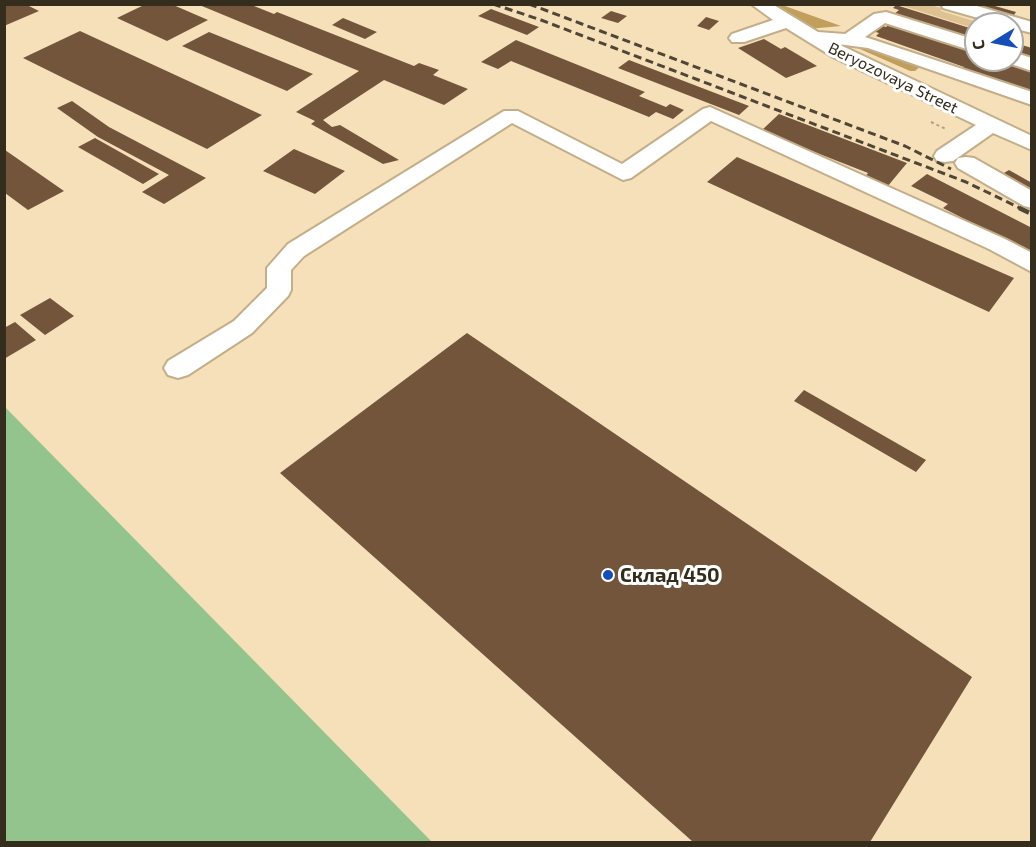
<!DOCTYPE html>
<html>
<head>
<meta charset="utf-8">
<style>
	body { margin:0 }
	#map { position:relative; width:1036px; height:847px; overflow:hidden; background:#f6e0ba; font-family:"Exo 2",sans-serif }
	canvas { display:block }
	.frame { position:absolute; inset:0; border:6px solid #342c1d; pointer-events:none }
	.north { position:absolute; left:964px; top:12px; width:60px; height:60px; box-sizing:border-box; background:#fff; border:2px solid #aeaba5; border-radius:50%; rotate:260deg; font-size:16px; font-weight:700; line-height:24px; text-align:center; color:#342c1d }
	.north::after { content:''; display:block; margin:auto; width:21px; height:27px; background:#154db9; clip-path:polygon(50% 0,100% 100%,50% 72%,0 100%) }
</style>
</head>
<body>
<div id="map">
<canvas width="1036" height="847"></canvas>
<div class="frame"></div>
<div class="north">С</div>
</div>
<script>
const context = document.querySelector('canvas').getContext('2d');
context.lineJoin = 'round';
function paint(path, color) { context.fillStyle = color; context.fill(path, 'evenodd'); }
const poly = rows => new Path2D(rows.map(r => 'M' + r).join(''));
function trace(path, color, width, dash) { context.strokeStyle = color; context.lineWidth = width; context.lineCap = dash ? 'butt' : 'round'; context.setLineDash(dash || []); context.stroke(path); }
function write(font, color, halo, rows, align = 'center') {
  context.font = font + ' "Exo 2",sans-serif'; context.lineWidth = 6; context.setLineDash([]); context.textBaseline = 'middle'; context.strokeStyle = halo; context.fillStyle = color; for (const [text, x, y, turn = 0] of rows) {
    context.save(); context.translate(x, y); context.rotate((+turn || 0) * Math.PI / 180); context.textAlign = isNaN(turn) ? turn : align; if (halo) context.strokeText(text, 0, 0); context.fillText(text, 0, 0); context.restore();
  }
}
paint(poly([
	[900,5,931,5,941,8,941,11,984,24,976,24,976,29]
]), '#dec291');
paint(poly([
	[765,5,782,5,841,26,808,29],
	[851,42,922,65,915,71,910,71,853,46]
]), '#c19e5c');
paint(poly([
	[4,407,5,407,432,842,5,842]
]), '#93c48d');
paint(poly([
	[4,4,25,4,39,11,4,26],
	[146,4,171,4,208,20,167,41,117,18],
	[197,4,249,4,274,14,277,12,414,66,419,63,439,70,433,75,468,89,444,105,384,80,323,120,332,127,340,125,399,160,383,164,311,124,315,121,296,112,359,71],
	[983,4,988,4,1016,12,1012,18,979,9],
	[896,5,976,30,976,42,893,15,899,10,893,8],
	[491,9,539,27,527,35,478,16],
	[611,11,627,16,618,23,601,18],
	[706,17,719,21,709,30,697,26],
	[343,18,377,32,365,39,332,25],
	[892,22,976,51,976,60,1004,60,1032,70,1032,91,962,69,964,67,876,36,879,33,872,31,880,25,886,27],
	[80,31,262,115,207,149,23,58],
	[209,32,313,74,287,91,182,46],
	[764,39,781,49,785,47,817,66,786,78,738,48],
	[516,40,645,92,639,96,666,107,670,104,684,110,673,119,656,112,649,117,511,61,498,69,481,62],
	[1015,43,1032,48,1032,58,1012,52,1012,44],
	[629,60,749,106,739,115,618,68],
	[72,101,109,127,206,178,164,204,142,192,169,175,98,137,57,108],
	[779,114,907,163,887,187,864,178,868,173,761,131],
	[95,138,159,174,143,184,78,147],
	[294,149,345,171,315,194,263,171],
	[5,150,64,191,28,210,5,193],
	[737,157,1014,278,989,312,707,182],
	[995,168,1004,173,1009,170,1032,183,1032,195,989,171],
	[927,174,1032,228,1032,254,943,208,948,204,911,186],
	[50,298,74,316,45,335,20,315],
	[15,322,36,340,4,359,4,328],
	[467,333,972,677,870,842,693,842,280,473],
	[804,390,926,460,916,472,794,401]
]), '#73553b');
const minor = poly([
	[751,4,772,4,818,32,845,34,874,14,886,12,976,40,976,52,885,23,865,37,1032,92,1032,105,868,48,838,44,1032,136,1032,150,993,133,953,161,945,162,937,161,934,156,937,151,976,125,833,57,786,28,744,42,732,42,729,38,732,34,773,20,751,4],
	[941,4,970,4,1032,22,1032,33,1012,28,1012,24,999,24,943,8,941,4],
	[1012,52,1032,58,1032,71,1005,62,1004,60,1012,60,1012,52],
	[710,107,1005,239,1032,253,1032,272,989,249,711,121,631,178,623,180,512,123,304,256,291,270,291,290,288,296,252,333,188,375,178,378,168,375,164,368,168,361,234,321,267,288,267,268,288,244,504,111,518,111,622,164,703,109,710,107],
	[966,157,974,158,1032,191,1032,208,1024,206,958,168,955,163,958,158,966,157]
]);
trace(minor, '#c3ae89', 4);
trace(poly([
	[931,122,946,129]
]), '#b1a082', 2, [3, 3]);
paint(minor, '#fff');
trace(poly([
	[493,4,541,20,966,182,1022,209],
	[529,4,905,146,951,169]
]), '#504634', 3, [8, 4.5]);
trace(poly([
	[1019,208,1032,214]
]), '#504634', 4.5, [11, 5]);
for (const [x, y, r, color] of [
	[608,575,6,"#154db9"]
]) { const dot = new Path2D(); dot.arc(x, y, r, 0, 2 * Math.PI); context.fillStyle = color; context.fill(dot); trace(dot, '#fff', 2); }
write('16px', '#342c1d', '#fff', [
	["Beryozovaya Street",893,78,26]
]);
write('bold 20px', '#342c1d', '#fff', [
	["Склад 450",620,575]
], 'left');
</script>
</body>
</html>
